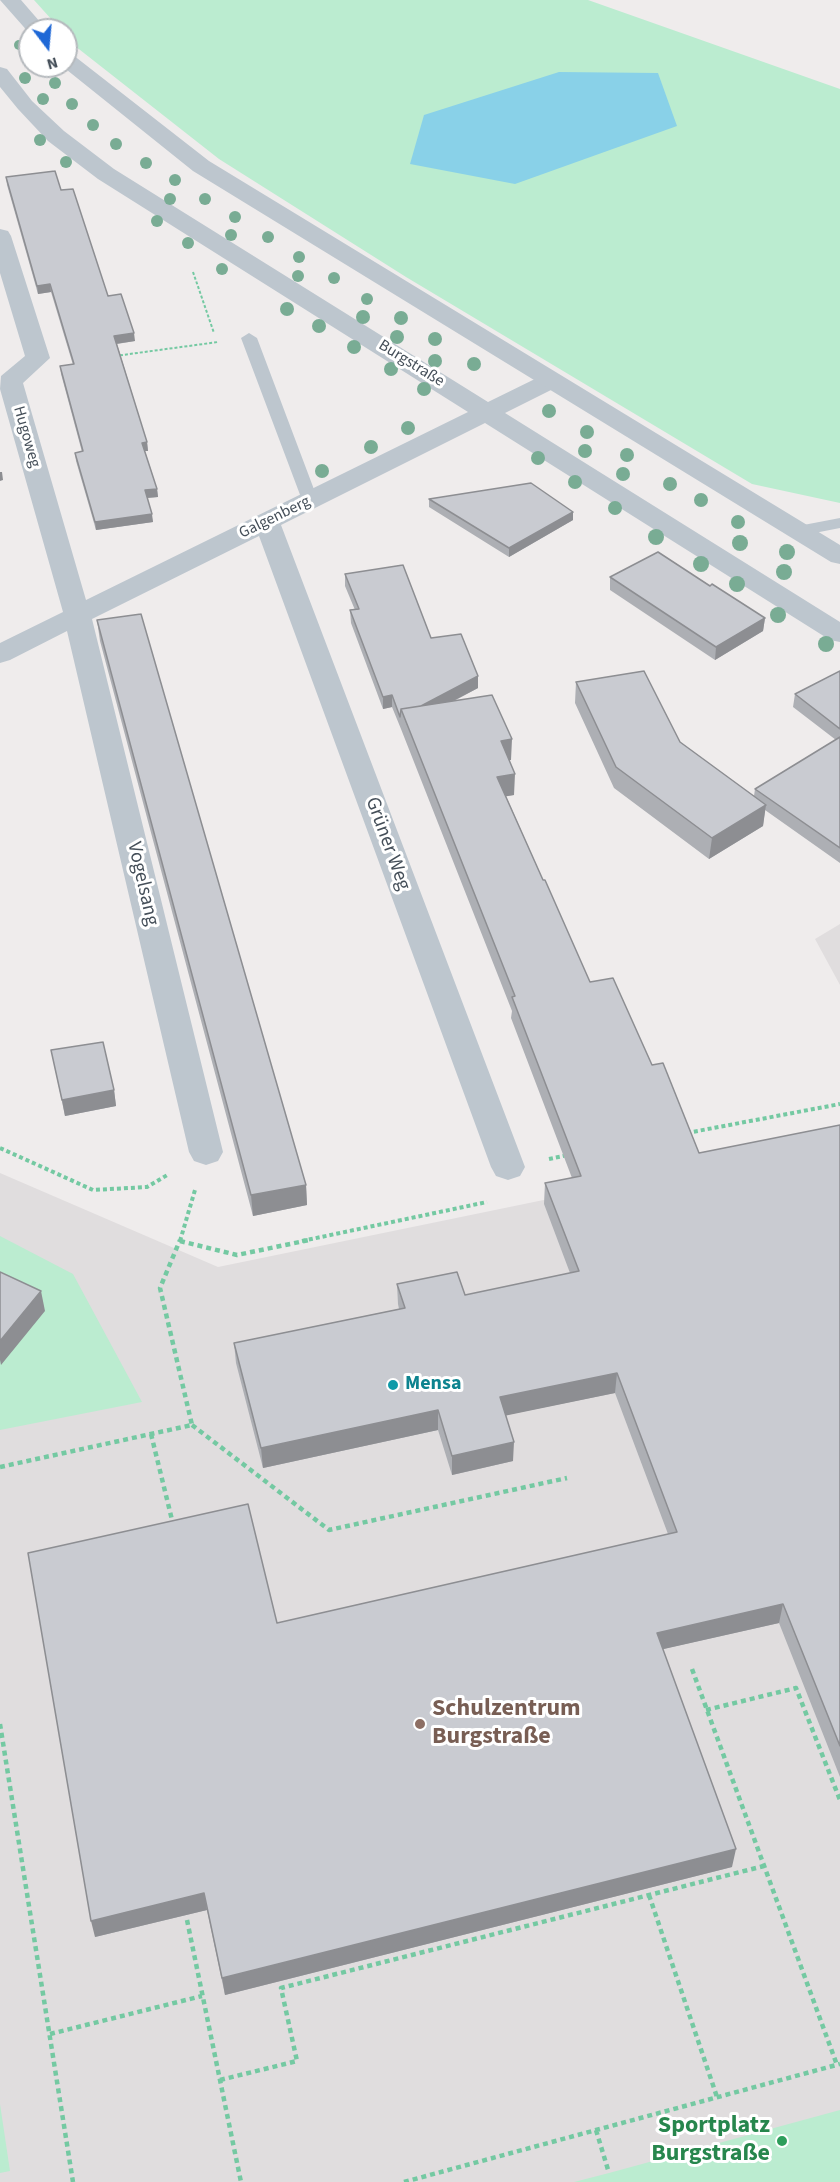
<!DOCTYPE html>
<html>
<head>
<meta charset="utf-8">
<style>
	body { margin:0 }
	#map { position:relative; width:840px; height:2182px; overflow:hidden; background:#efecec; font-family:"Source Sans 3",sans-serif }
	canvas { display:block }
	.north { position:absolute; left:18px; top:18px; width:60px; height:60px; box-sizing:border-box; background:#fff; border:2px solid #b5b9bd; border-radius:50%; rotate:164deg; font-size:16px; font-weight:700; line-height:24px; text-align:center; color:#454f59 }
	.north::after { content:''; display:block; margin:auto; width:21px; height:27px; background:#1f68d6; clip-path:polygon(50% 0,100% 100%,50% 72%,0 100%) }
</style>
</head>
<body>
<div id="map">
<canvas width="840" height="2182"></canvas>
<div class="north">N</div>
</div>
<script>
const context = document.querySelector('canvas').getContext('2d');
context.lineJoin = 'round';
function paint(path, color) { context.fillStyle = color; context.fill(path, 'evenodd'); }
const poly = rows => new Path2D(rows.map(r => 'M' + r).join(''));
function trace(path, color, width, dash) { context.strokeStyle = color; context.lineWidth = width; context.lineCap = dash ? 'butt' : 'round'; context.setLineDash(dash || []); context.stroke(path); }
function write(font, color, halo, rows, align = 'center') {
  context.font = font + ' "Source Sans 3",sans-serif'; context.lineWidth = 6; context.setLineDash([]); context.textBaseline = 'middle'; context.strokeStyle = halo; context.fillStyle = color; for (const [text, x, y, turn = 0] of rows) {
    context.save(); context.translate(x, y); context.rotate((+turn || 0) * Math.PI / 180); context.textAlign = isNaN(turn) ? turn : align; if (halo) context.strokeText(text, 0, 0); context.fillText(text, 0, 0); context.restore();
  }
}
paint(poly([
	[840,924,840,985,815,939],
	[840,1139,840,2182,0,2182,0,1173,218,1267]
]), '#e0ddde');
paint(poly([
	[34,0,588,0,840,89,840,503,752,484,406,277,219,159,75,46,66,36,66,30,61,30],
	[0,1236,73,1274,142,1402,0,1430],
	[0,2104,10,2171,0,2173],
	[840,2110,840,2182,574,2182,609,2173]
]), '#bbecd0');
paint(poly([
	[559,72,658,73,677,126,515,184,410,164,424,115]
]), '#89d1e8');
trace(poly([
	[193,272,214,333],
	[115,356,218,342]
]), '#74c9a2', 2, [3, 2]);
trace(poly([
	[687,1133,840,1104],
	[0,1148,93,1190,147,1187,169,1174],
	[549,1159,568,1155],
	[180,1241,195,1190],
	[302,1241,487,1202]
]), '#74c9a2', 4, [4, 3]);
trace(poly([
	[180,1241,237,1255,309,1240],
	[192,1425,329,1530,567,1478],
	[151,1434,173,1524],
	[0,1467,192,1425,160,1288,180,1240],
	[692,1669,837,2065],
	[706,1710,796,1688,840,1800],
	[0,1724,73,2182],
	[649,1895,717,2097],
	[187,1920,241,2182],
	[50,2034,202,1996],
	[220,2080,297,2061,281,1988,764,1866],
	[596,2130,609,2173],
	[404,2182,840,2064]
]), '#74c9a2', 4.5, [5, 4]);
paint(poly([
	[249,333,257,338,318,500,316,503,304,503,302,500,241,338,249,333],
	[840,518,840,528,799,536,791,531,793,527,840,518]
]), '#bdc6ce');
paint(poly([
	[0,67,7,69,32,101,64,131,114,169,488,402,541,376,550,374,559,376,562,381,559,386,505,413,840,622,840,642,830,640,485,423,281,525,525,1167,520,1176,508,1180,496,1176,491,1167,259,536,92,619,223,1152,218,1161,206,1165,194,1161,189,1152,67,631,10,660,0,663,0,643,63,612,0,389,1,376,25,356,0,273,0,229,8,231,11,236,50,358,23,383,86,600,468,412,98,179,48,141,18,109,0,87,0,67]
]), '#bdc6ce');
paint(poly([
	[0,0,21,0,47,30,30,30,30,34,0,0],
	[66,53,73,55,209,161,840,545,840,564,831,562,193,171,62,66,66,66,66,53]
]), '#bdc6ce');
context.fillStyle = '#79ac94';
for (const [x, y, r] of [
	[19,45,5],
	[25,78,6],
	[55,83,6],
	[43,99,6],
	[72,104,6],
	[93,125,6],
	[40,140,6],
	[116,144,6],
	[66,162,6],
	[146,163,6],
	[175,180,6],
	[170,199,6],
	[205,199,6],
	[235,217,6],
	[157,221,6],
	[231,235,6],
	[268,237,6],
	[188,243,6],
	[299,257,6],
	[222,269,6],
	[298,276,6],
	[334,278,6],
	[367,299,6],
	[287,309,7],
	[363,317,7],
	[401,318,7],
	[319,326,7],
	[397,337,7],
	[435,339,7],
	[354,347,7],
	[435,361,7],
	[474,364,7],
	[391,369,7],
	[424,389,7],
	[549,411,7],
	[408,428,7],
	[587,432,7],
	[371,447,7],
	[585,451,7],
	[627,455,7],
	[538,458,7],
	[322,471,7],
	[623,474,7],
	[575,482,7],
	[670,484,7],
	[701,500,7],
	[615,508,7],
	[738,522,7],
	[656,537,8],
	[740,543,8],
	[787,552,8],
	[701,564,8],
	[784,572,8],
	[737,584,8],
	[778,615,8],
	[826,644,8]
]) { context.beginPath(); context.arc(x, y, r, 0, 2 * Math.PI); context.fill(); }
paint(poly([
	[6,177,61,190,108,296,135,341,117,344,147,442,148,451,145,451,157,489,158,497,147,498,153,522,96,530,76,461,75,453,82,452,61,374,60,366,73,365,51,292,38,294,7,185],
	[429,499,573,512,573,520,509,557,429,507],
	[345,574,431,638,478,688,454,701,511,760,509,760,514,795,506,796,543,880,590,982,652,1065,699,1153,840,1125,840,1777,779,1623,663,1649,732,1867,225,1995,207,1910,95,1937,277,1623,668,1534,615,1393,506,1415,513,1461,452,1475,438,1430,263,1468,236,1363,234,1343,399,1309,398,1304,397,1284,465,1295,570,1273,544,1204,545,1183,572,1178,511,1018,512,1011,401,729,392,707,383,709,351,623,350,610,355,610,345,586],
	[610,577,710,586,765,618,763,631,715,660,610,590],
	[97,620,306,1185,307,1205,253,1216,100,641],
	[840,671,840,863,765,810,763,826,709,859,614,788,575,703,576,682,680,742,754,796,755,789,836,740,793,707,795,694],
	[51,1050,114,1090,116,1106,65,1116]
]), '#adafb4');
paint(poly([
	[50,284,51,292,38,294,37,286],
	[134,333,135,341,115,344,114,336],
	[147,442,148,451,143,451,142,443],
	[0,472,2,472,3,480,0,481],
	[157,489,158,497,146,498,145,490],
	[573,512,573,520,509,557,509,548],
	[152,514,153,522,96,530,95,522],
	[765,618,763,631,715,660,716,647],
	[478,676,478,688,407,725,403,715],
	[392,695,392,707,383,709,383,697],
	[512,739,511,760,500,762,501,741],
	[515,774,514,795,496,798,497,777],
	[766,805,763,826,709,859,712,838],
	[114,1090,116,1106,65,1116,62,1100],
	[306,1185,307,1205,253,1216,251,1195],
	[41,1291,45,1311,1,1365,0,1360,0,1341],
	[617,1373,615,1393,499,1417,500,1397],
	[438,1410,438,1430,263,1468,261,1448],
	[514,1442,513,1461,452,1475,452,1456],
	[783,1604,779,1623,655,1651,657,1633],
	[736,1849,732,1867,225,1995,222,1978],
	[204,1893,207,1910,95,1937,91,1921]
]), '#8d8e92');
const building = poly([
	[55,171,61,190,73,189,108,296,121,294,134,333,114,336,147,442,142,443,157,489,145,490,152,514,95,522,75,453,83,451,60,366,74,364,50,284,37,286,6,177,55,171],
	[531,483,573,512,509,548,429,499,531,483],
	[658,552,710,586,712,584,765,618,716,647,610,577,658,552],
	[403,565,431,638,461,634,478,676,421,706,401,709,400,717,392,695,383,697,350,610,359,609,345,574,403,565],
	[141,614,306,1185,251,1195,97,620,141,614],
	[644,671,680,742,766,805,712,838,616,767,576,682,644,671],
	[840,671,840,729,795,694,840,671],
	[492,695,512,739,501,741,515,774,497,777,543,880,545,880,590,982,613,978,652,1065,663,1063,699,1153,840,1125,840,1746,783,1604,657,1633,736,1849,222,1978,204,1893,91,1921,28,1553,248,1504,277,1623,677,1532,617,1373,500,1397,514,1442,452,1456,438,1410,261,1448,234,1343,405,1308,397,1284,457,1272,465,1295,579,1271,545,1183,581,1176,512,997,515,996,401,709,492,695],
	[840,737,840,848,755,789,840,737],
	[103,1042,114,1090,62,1100,51,1050,103,1042],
	[0,1272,41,1291,0,1341,0,1272]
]);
paint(building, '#c9cbd1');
trace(building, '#8d8e92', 1.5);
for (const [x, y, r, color] of [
	[393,1385,6,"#0f9aa8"],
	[420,1724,6,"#8d6e63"],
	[782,2141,6,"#2e9e5b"]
]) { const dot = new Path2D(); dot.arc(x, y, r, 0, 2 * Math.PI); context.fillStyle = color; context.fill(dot); trace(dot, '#fff', 2); }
write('16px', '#454f59', '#fff', [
	["Burgstraße",411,364,32],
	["Hugoweg",26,437,74],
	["Galgenberg",275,518,-26]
]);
write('20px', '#454f59', '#fff', [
	["Grüner Weg",387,844,70],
	["Vogelsang",142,884,77]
]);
write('bold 20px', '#0d838f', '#fff', [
	["Mensa",405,1385]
], 'left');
write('bold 24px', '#785e54', '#fff', [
	["Schulzentrum",432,1710],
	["Burgstraße",432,1738]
], 'left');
write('bold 24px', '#27864d', '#fff', [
	["Sportplatz",770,2127],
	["Burgstraße",770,2155]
], 'right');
</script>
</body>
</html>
